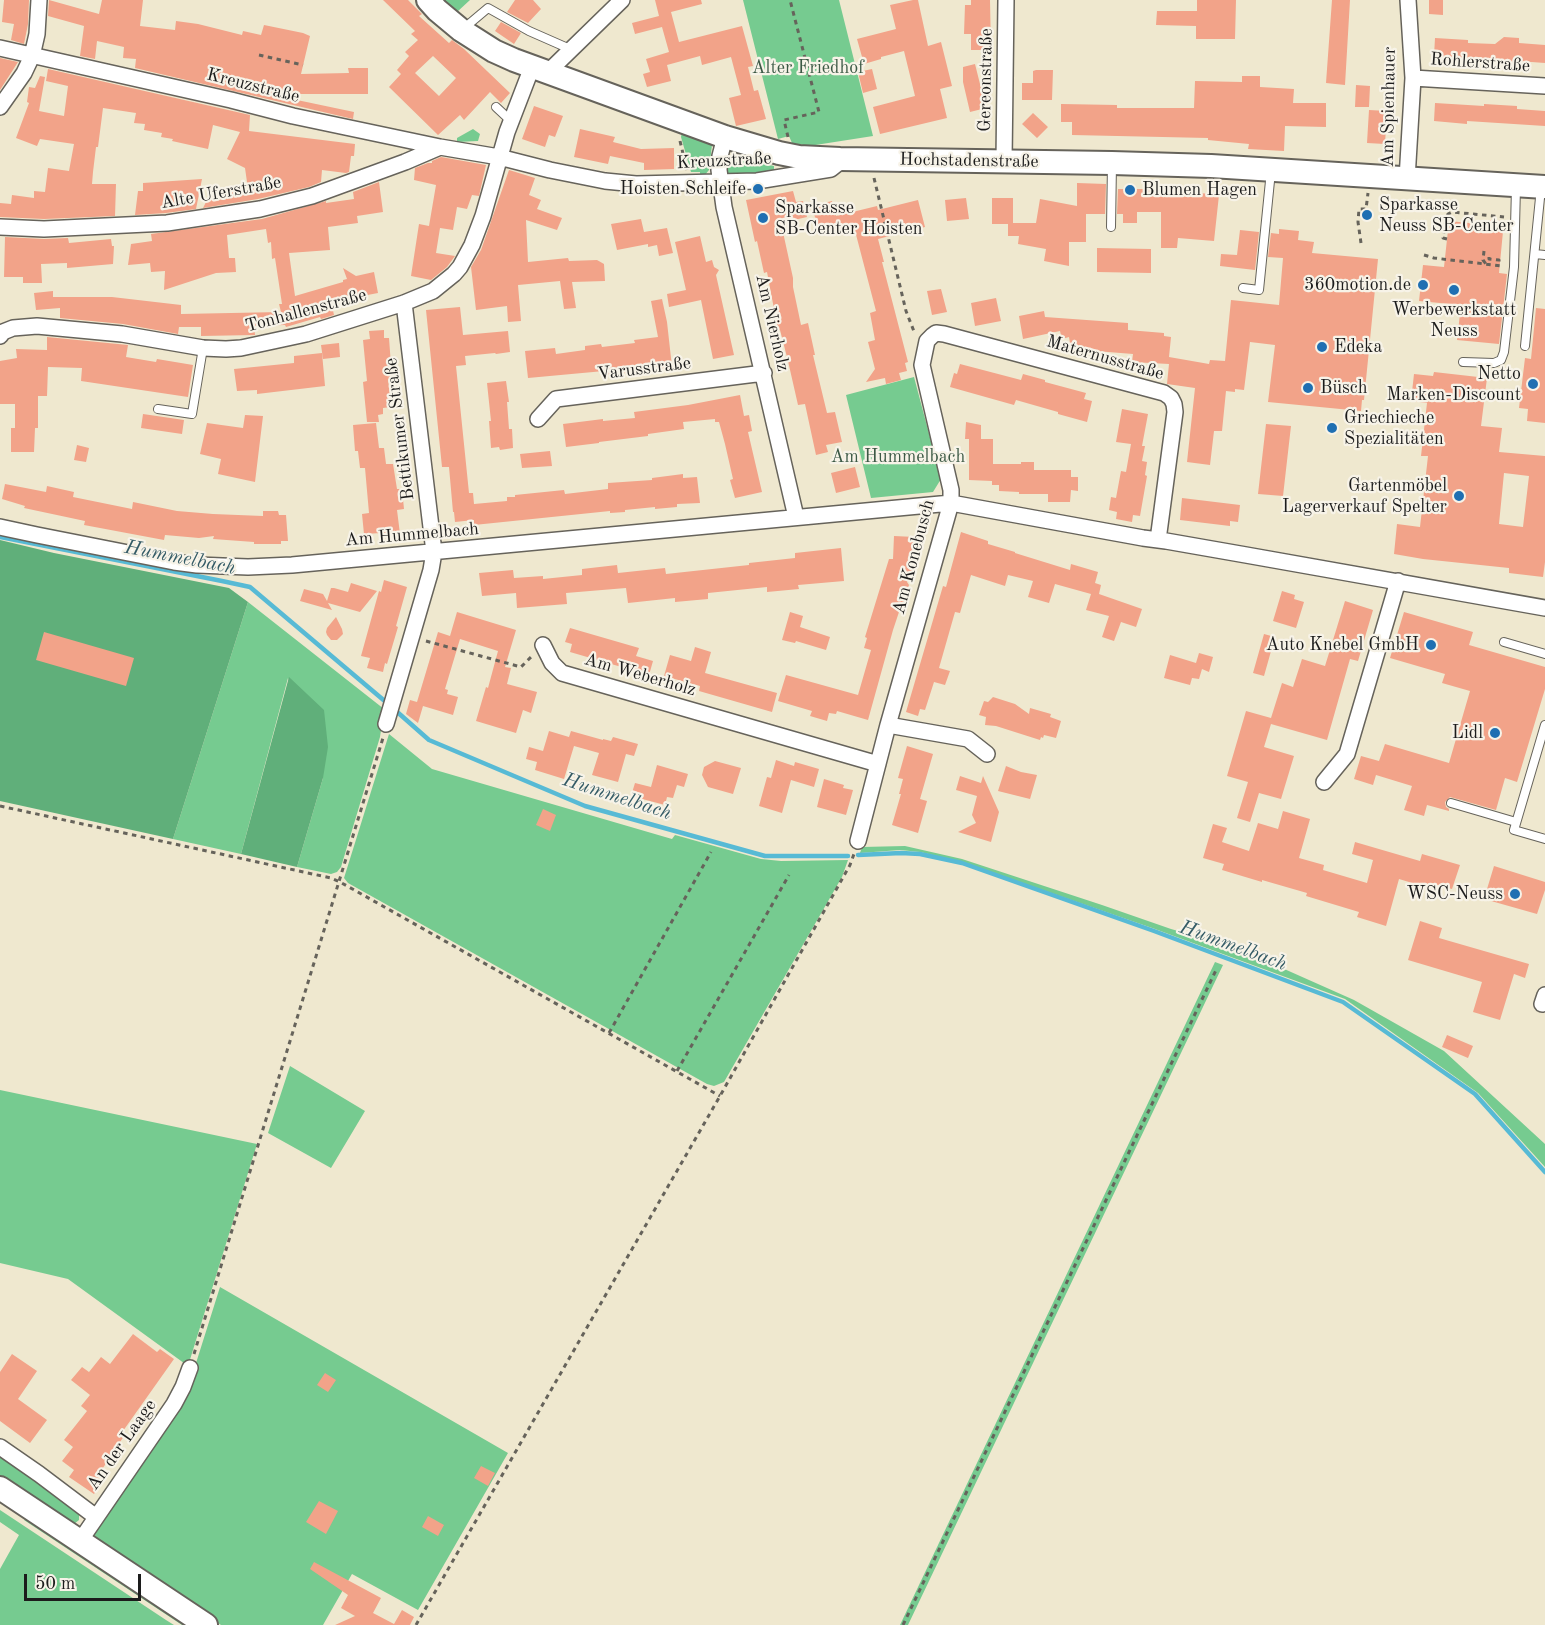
<!DOCTYPE html>
<html>
<head>
<meta charset="utf-8">
<style>
	body { margin:0 }
	#map { position:relative; width:1545px; height:1625px; overflow:hidden; background:#efe8cf; font-family:"Old Standard TT",serif }
	canvas { display:block }
	.scale { position:absolute; left:24px; top:1574px; width:117px; height:27px; box-sizing:border-box; border:3px solid #1c1c1c; border-top:0; padding-left:8px; font-size:18px; line-height:21px; white-space:nowrap; color:#1c1c1c; -webkit-text-stroke:4px #f7f3e8; paint-order:stroke }
</style>
</head>
<body>
<div id="map">
<canvas width="1545" height="1625"></canvas>
<div class="scale">50 m</div>
</div>
<script>
const context = document.querySelector('canvas').getContext('2d');
context.lineJoin = 'round';
function paint(path, color) { context.fillStyle = color; context.fill(path, 'evenodd'); }
const poly = rows => new Path2D(rows.map(r => 'M' + r).join(''));
function trace(path, color, width, dash) { context.strokeStyle = color; context.lineWidth = width; context.lineCap = dash ? 'butt' : 'round'; context.setLineDash(dash || []); context.stroke(path); }
function write(font, color, halo, rows, align = 'center') {
  context.font = font + ' "Old Standard TT",serif'; context.lineWidth = 4.5; context.setLineDash([]); context.textBaseline = 'middle'; context.strokeStyle = halo; context.fillStyle = color; for (const [text, x, y, turn = 0] of rows) {
    context.save(); context.translate(x, y); context.rotate((+turn || 0) * Math.PI / 180); context.textAlign = isNaN(turn) ? turn : align; if (halo) context.strokeText(text, 0, 0); context.fillText(text, 0, 0); context.restore();
  }
}
paint(poly([
	[444,0,470,0,457,12],
	[743,0,839,0,873,136,809,146,792,143,789,136,778,139],
	[473,129,480,134,478,141,457,142,457,138],
	[682,131,710,141,712,145,709,170,704,176,700,177,700,172,691,172,681,137],
	[747,156,760,158,760,163,774,166,774,174,725,179,725,173,727,166,738,158],
	[914,377,941,479,933,492,871,498,846,395],
	[248,602,384,709,380,737,341,867,337,872,331,874,297,867,323,778,288,678,241,854,173,839],
	[389,734,432,769,672,839,675,835,761,859,781,861,848,860,842,877,724,1082,714,1086,707,1084,348,883,344,878],
	[905,846,962,859,1102,905,1171,929,1237,948,1354,1000,1444,1051,1545,1144,1545,1167,1478,1093,1345,999,1155,929,962,862,920,852,900,850,860,853,862,847],
	[1215,962,1223,965,908,1625,900,1625],
	[290,1066,365,1111,331,1168,268,1133],
	[0,1090,257,1144,188,1366,68,1279,0,1263],
	[220,1287,508,1453,418,1610,352,1574,323,1625,221,1625,95,1541,93,1534,185,1398],
	[0,1454,79,1512,79,1520,74,1524,0,1478],
	[0,1510,166,1620,174,1625,0,1625,0,1569,19,1535,0,1522],
	[28,1517,192,1625,182,1625,24,1520]
]), '#76cb90');
paint(poly([
	[0,540,54,553,229,588,248,602,173,839,0,801],
	[289,677,324,710,328,747,323,778,297,867,241,854]
]), '#60af7a');
trace(poly([
	[0,537,222,581,250,587,387,703],
	[395,710,429,740,585,806,765,856,848,856],
	[858,855,901,853,920,854,962,863,1154,931,1343,1002,1475,1094,1545,1172]
]), '#57bad5', 4.5);
paint(poly([
	[4,0,29,0,28,24,24,44,11,40,14,24,2,22],
	[49,0,99,14,102,0,143,0,140,26,175,30,176,21,198,24,242,35,243,31,261,35,264,25,303,33,310,36,301,74,349,73,348,68,368,68,368,94,297,94,297,100,354,112,353,119,135,68,136,59,123,58,124,47,97,41,95,59,80,56,84,26,48,16],
	[383,0,408,0,422,14,419,16,449,43,452,40,464,49,510,93,501,103,490,92,464,120,460,115,438,135,389,87,401,74,397,70,409,56,405,52,418,40,411,34,415,31],
	[433,56,456,78,439,96,415,73],
	[515,0,533,0,541,9,528,23,507,12],
	[655,0,701,0,702,4,671,12,679,42,742,26,753,66,748,67,754,91,758,90,766,119,736,126,729,98,741,95,731,57,702,65,700,56,667,65,671,81,647,87,643,74,650,72,646,59,669,52,662,27,635,34,632,23,659,16],
	[913,0,918,0,928,46,941,42,952,86,940,89,947,118,880,134,873,107,915,96,904,51,881,57,881,59,864,64,857,39,896,29,890,5],
	[971,0,990,0,991,50,971,50,971,34,964,34,965,5,971,5],
	[1197,0,1236,0,1235,39,1196,39,1196,26,1156,25,1157,11,1197,11],
	[1332,0,1350,0,1345,85,1326,83],
	[1429,0,1443,0,1443,15,1429,14],
	[501,22,521,33,514,44,495,31],
	[1504,37,1519,38,1519,43,1545,45,1545,63,1518,61,1518,64,1485,62,1485,60,1434,56,1435,38,1468,40,1468,43,1495,44],
	[0,58,18,62,0,90],
	[975,64,986,108,970,112,963,82,963,67],
	[48,69,250,115,249,131,355,144,354,156,351,156,349,172,346,173,322,170,321,182,309,187,258,199,203,208,209,196,248,189,245,168,227,159,240,132,213,125,208,149,172,141,173,139,161,137,162,133,144,130,145,124,134,123,136,113,103,108,98,147,96,147,93,172,92,184,116,184,115,216,44,219,0,217,0,203,11,204,12,195,34,198,34,191,45,192,48,168,69,171,74,144,40,139,37,146,16,138,29,103,27,102,29,87,35,88,40,76,45,77,39,111,64,116,68,86,46,81],
	[872,69,877,89,863,93,858,72],
	[1036,70,1053,70,1052,100,1022,100,1022,83,1033,83,1033,71],
	[1242,76,1260,76,1260,87,1294,89,1293,103,1326,103,1326,127,1285,126,1284,151,1248,149,1249,144,1208,140,1208,138,1072,135,1072,122,1061,122,1061,104,1117,105,1117,108,1194,108,1195,81,1242,82],
	[1356,85,1370,86,1369,107,1355,107],
	[1435,103,1484,106,1484,104,1517,106,1517,109,1545,111,1545,126,1467,121,1467,124,1434,121],
	[534,106,563,116,555,137,549,135,545,147,522,139],
	[1369,110,1387,111,1385,144,1367,143],
	[1033,113,1048,127,1037,138,1022,124],
	[580,129,615,137,613,142,641,149,674,148,674,169,644,170,644,163,610,156,608,164,574,157],
	[441,157,486,165,479,196,472,195,467,209,457,207,453,230,440,228,436,253,455,256,447,267,431,280,411,276,419,224,429,226,436,185,414,180,415,168,428,163,432,163,432,161],
	[509,170,535,178,529,195,541,200,537,209,562,218,557,230,526,220,528,262,568,258,569,261,597,260,604,264,605,281,572,282,576,308,564,309,560,281,518,285,521,321,508,322,507,306,476,310,471,267,481,250],
	[202,179,196,209,166,213,135,215,138,191,143,191,143,183],
	[379,182,383,212,357,216,358,223,328,227,330,250,289,253,295,296,343,282,343,280,347,279,343,268,356,276,374,272,378,293,331,302,334,315,321,319,320,317,286,327,285,325,254,326,255,335,201,336,201,327,179,327,178,334,123,324,60,318,60,308,36,310,34,293,53,291,53,297,112,297,181,305,181,314,281,312,279,304,282,304,275,258,272,259,271,242,268,243,266,229,227,235,229,258,235,258,236,272,216,273,164,290,165,271,151,272,150,263,128,265,131,244,152,241,151,234,262,219,326,201,326,203,354,199,353,192],
	[1077,183,1106,184,1105,214,1086,214,1086,242,1069,242,1069,266,1044,261,1046,249,1018,244,1019,236,1008,236,1008,224,992,224,992,198,1013,198,1013,223,1036,223,1040,199,1077,206],
	[1118,189,1159,189,1159,195,1200,197,1200,193,1219,195,1214,241,1178,238,1177,248,1161,248,1161,212,1137,212,1137,223,1123,223,1123,214,1117,214],
	[793,191,796,202,803,201,807,217,781,223,793,278,793,287,801,325,808,323,815,355,813,355,827,413,835,412,842,442,826,445,828,452,816,455,805,404,798,405,788,361,780,330,778,330,767,272,764,273,757,241,755,242,746,200],
	[966,198,969,219,947,221,945,200],
	[918,200,925,227,878,239,884,262,882,262,908,362,905,363,907,371,899,373,901,380,886,384,885,378,866,382,875,369,868,342,875,340,870,313,876,311,854,227,820,236,812,206,832,201,836,216,877,206,878,210],
	[641,219,644,232,667,228,673,253,659,256,657,245,648,247,648,244,617,250,611,224],
	[1490,220,1504,221,1499,273,1507,274,1499,344,1457,340,1461,305,1419,301,1423,265,1444,267,1449,221,1489,225],
	[1279,229,1299,231,1298,240,1314,242,1312,253,1378,259,1364,400,1362,400,1361,411,1268,402,1275,345,1250,342,1244,390,1235,389,1235,392,1226,391,1222,431,1214,431,1210,465,1187,462,1195,388,1167,384,1169,364,1132,362,1133,354,1071,349,1069,337,1062,339,1060,331,1023,339,1019,316,1044,311,1045,317,1128,323,1128,330,1164,333,1164,336,1171,337,1169,357,1209,364,1210,360,1225,361,1231,300,1279,305,1283,258,1268,257,1271,233,1279,234],
	[1240,230,1259,232,1255,270,1220,266,1221,254,1237,255],
	[700,236,706,262,712,260,714,267,719,270,716,275,734,355,713,359,701,300,669,307,667,294,686,290,675,242],
	[5,237,44,239,68,238,69,243,111,239,112,246,114,246,113,264,67,268,67,263,41,264,42,283,23,283,23,277,4,277],
	[1097,248,1151,249,1151,273,1097,272],
	[941,289,947,312,932,315,927,291],
	[996,298,1001,321,975,326,971,303],
	[662,299,667,322,672,367,604,375,604,371,528,378,525,351,555,348,556,354,585,350,585,346,601,344,602,347,635,343,634,340,658,337,651,301],
	[460,307,463,335,508,331,510,352,496,354,495,353,465,356,466,365,456,366,469,493,473,493,474,504,507,501,507,497,515,497,515,495,564,490,565,494,608,489,608,483,652,480,652,478,683,474,683,478,697,477,700,503,677,504,677,507,655,509,655,507,625,510,625,512,610,513,610,511,474,525,474,520,455,522,454,512,453,512,449,467,442,467,426,310],
	[1536,308,1545,309,1545,423,1527,421,1528,409,1519,408,1525,358,1531,359],
	[384,330,384,338,389,338,391,365,393,379,388,379,391,407,383,408,383,414,378,415,379,422,367,422,363,382,367,381,363,340,370,339,369,331],
	[47,337,128,345,126,357,156,362,157,359,193,365,188,397,81,381,82,368,48,367,47,396,38,396,38,428,35,428,34,452,11,452,11,428,15,428,15,404,0,404,0,361,17,358,16,349,47,350],
	[339,343,340,357,323,359,321,345],
	[322,353,325,386,257,394,257,390,237,391,234,369,294,363,294,356],
	[960,364,1021,380,1023,374,1045,380,1045,382,1086,393,1084,399,1092,401,1087,422,1058,414,1058,412,1016,400,1014,405,950,387,954,373,957,374],
	[1434,372,1487,378,1481,426,1502,428,1499,452,1545,456,1545,562,1543,577,1509,573,1509,568,1423,559,1394,554,1397,524,1420,527,1428,456,1421,456,1427,403,1411,401,1414,374,1433,376],
	[1504,473,1529,476,1523,527,1499,524],
	[506,381,509,402,507,402,509,429,512,429,513,448,500,450,499,447,491,448,489,421,491,421,487,383],
	[740,395,744,416,749,415,752,431,748,432,762,492,735,498,730,480,733,479,725,444,719,422,715,422,715,419,683,422,684,429,648,434,648,436,599,442,599,443,566,447,563,424,603,419,603,421,635,418,634,412,688,405],
	[1122,409,1148,414,1142,446,1145,446,1142,461,1147,462,1145,475,1147,476,1140,516,1133,515,1132,522,1116,519,1117,512,1109,510,1111,497,1116,498,1121,471,1126,472,1131,444,1116,442],
	[143,414,184,420,182,434,141,428],
	[245,415,263,416,255,482,218,474,221,459,200,454,207,423,243,428],
	[966,422,981,425,981,439,993,439,993,464,1021,464,1021,462,1034,462,1034,470,1071,470,1071,477,1078,477,1078,491,1071,490,1070,502,1048,502,1048,494,1019,494,1019,492,999,491,999,485,992,485,992,481,969,480,969,439,965,439],
	[376,423,379,448,384,448,386,464,393,464,397,489,402,489,404,509,397,510,400,534,381,536,381,533,364,534,362,514,369,513,365,468,360,468,358,451,355,451,353,425],
	[1266,424,1291,426,1283,496,1258,494],
	[77,445,89,448,86,462,74,460],
	[550,451,552,466,522,468,520,454],
	[855,467,860,487,836,493,831,473],
	[5,484,46,492,47,486,74,492,73,497,132,509,133,502,177,511,213,514,263,516,263,511,278,511,279,515,286,515,288,541,281,541,281,544,254,544,254,542,213,539,214,536,199,538,165,535,164,540,84,525,85,521,24,508,25,506,2,499],
	[1182,498,1240,505,1238,522,1230,521,1230,526,1180,520],
	[961,532,988,541,988,544,1015,552,1015,553,1070,570,1071,564,1098,572,1095,583,1101,585,1099,594,1142,609,1136,627,1121,622,1114,641,1102,637,1109,616,1086,610,1091,594,1055,584,1049,603,1028,597,1033,581,1008,575,1005,586,971,575,960,613,955,612,939,668,950,671,945,685,934,682,925,710,920,709,918,716,906,712,943,586,946,587],
	[894,536,915,537,914,568,907,582,909,585,901,611,899,612,893,630,868,720,837,711,836,714,829,713,827,721,810,716,812,711,778,701,786,675,858,695,871,650,864,648,867,638,865,637,889,559,893,559],
	[841,548,844,581,798,585,799,589,767,592,767,587,708,593,708,599,675,602,675,598,628,603,626,588,566,593,567,604,517,608,516,593,482,596,479,573,513,570,514,578,543,576,543,579,582,575,582,569,617,565,618,573,665,568,666,574,749,565,749,563,795,558,795,553],
	[384,580,407,587,396,626,398,627,387,664,385,663,383,672,367,668,370,658,361,656,379,591,381,592],
	[351,583,377,591,360,612,328,603,332,610,300,601,304,589,323,594,327,601,331,588,334,588,348,592],
	[1282,591,1295,595,1294,599,1304,602,1296,628,1273,621],
	[1345,601,1373,610,1358,661,1350,659,1327,740,1271,724,1264,747,1294,756,1281,799,1259,793,1250,822,1237,818,1248,782,1227,776,1246,711,1271,718,1282,683,1293,687,1302,659,1325,666],
	[457,612,516,630,505,667,511,668,507,684,537,692,531,713,523,710,516,733,476,721,486,687,488,688,498,651,460,639,445,689,448,690,447,694,458,697,453,715,423,706,418,723,406,714,410,700,417,702,438,632,450,636],
	[790,612,803,616,800,627,830,637,826,650,796,641,795,643,782,640],
	[1404,612,1473,632,1469,645,1545,667,1545,689,1517,782,1505,778,1496,810,1450,797,1445,802,1446,807,1449,809,1449,811,1427,805,1424,816,1404,810,1412,786,1376,775,1373,785,1354,779,1361,756,1379,761,1385,744,1449,763,1470,691,1442,683,1445,674,1390,658],
	[336,617,342,629,343,634,337,640,331,640,327,635,326,632,327,628],
	[570,628,639,648,636,656,653,661,649,675,570,652,572,644,565,642],
	[44,632,134,658,126,686,36,660],
	[1264,634,1275,637,1264,676,1253,673],
	[695,647,711,652,705,673,777,693,772,712,699,691,700,686,664,676,670,655,691,661],
	[1199,653,1213,657,1209,672,1202,669,1199,679,1192,678,1190,685,1164,678,1170,655,1196,663],
	[993,697,1015,704,1029,714,1030,708,1051,714,1050,717,1061,721,1056,738,1044,735,1043,738,1041,737,1040,740,996,726,985,725,986,717,979,715,984,701,988,702],
	[549,731,569,737,571,731,603,740,603,739,611,741,613,737,638,744,634,756,626,754,618,782,592,775,599,753,574,746,564,779,535,770,537,762,526,759,529,747,543,751],
	[907,746,933,754,920,799,927,801,918,833,892,825,901,794,899,794,903,779,898,778],
	[776,760,794,766,795,762,819,769,814,787,791,780,782,813,759,806,767,777,771,778],
	[715,761,741,768,733,794,708,787,702,775,704,767],
	[657,765,688,774,684,787,677,785,673,798,667,797,665,805,631,796,635,783,651,787],
	[1006,766,1021,772,1037,775,1030,799,998,791],
	[960,776,981,783,983,776,999,812,991,842,958,832,976,823,972,815,977,796,956,790],
	[824,779,844,785,843,788,853,790,846,815,817,807],
	[543,809,556,815,550,831,536,825],
	[1283,811,1310,819,1299,858,1324,865,1323,870,1367,883,1373,860,1352,854,1355,842,1420,861,1422,854,1460,865,1452,889,1430,883,1429,888,1399,879,1386,926,1357,917,1359,912,1306,896,1307,893,1262,880,1262,882,1222,870,1224,864,1203,858,1213,824,1227,828,1222,842,1249,851,1258,823,1278,829],
	[1494,866,1545,882,1545,890,1537,914,1484,899],
	[1420,921,1442,928,1439,938,1529,964,1525,978,1514,974,1500,1020,1473,1012,1482,982,1408,960],
	[1447,1035,1473,1046,1468,1058,1442,1047],
	[133,1334,157,1352,160,1349,174,1359,123,1431,126,1433,97,1477,103,1481,94,1494,69,1477,74,1470,62,1461,73,1447,64,1440,87,1411,81,1406,90,1395,71,1380,82,1367,89,1372,101,1357,110,1364],
	[12,1354,37,1371,18,1399,47,1420,30,1443,0,1421,0,1372],
	[325,1373,336,1380,328,1392,317,1385],
	[481,1466,495,1473,488,1486,474,1478],
	[319,1501,338,1511,326,1534,306,1522],
	[428,1516,444,1525,438,1536,422,1527],
	[314,1562,381,1598,373,1613,394,1624,402,1610,414,1617,410,1625,335,1625,355,1616,341,1608,348,1595,310,1569]
]), '#f2a389');
const service = poly([
	[463,29,488,8,529,31,570,49],
	[496,107,511,121],
	[1111,227,1112,164],
	[1535,254,1545,255],
	[1243,288,1259,290,1271,171],
	[1525,346,1541,188],
	[1463,362,1494,363,1501,360,1504,352,1514,267,1516,187],
	[158,409,192,414,203,348],
	[1504,642,1545,654],
	[1545,725,1514,830,1545,839],
	[1451,803,1516,822]
]);
const minor = poly([
	[0,48,231,100,293,116,440,147,499,157,550,170,605,181,636,184,757,181,831,169,836,165,840,159],
	[547,73,622,0],
	[1413,78,1545,86],
	[0,107,24,73,32,56,37,34,39,0],
	[725,137,720,156,719,170,724,207,796,517],
	[1004,161,1006,0],
	[1407,179,1413,78,1408,0],
	[0,227,44,229,167,223,260,209,312,196,405,162,440,147],
	[0,336,3,332,13,328,37,326,122,334,203,348,226,349,241,348,306,334,404,303,433,291,454,274,460,267,472,245,483,216,507,132,532,67],
	[538,419,556,399,764,373],
	[0,527,37,535,174,562,197,565,248,567,292,565,951,503,1143,538,1166,541,1246,555,1545,608],
	[543,645,552,663,562,673,878,764],
	[386,724,431,570,434,552,404,303],
	[888,725,968,739,987,754],
	[1324,782,1347,754,1398,581],
	[858,841,888,725,951,503,951,490,922,365,927,341,932,336,936,333,944,334,1164,393,1171,398,1174,404,1175,412,1158,540],
	[1542,1004,1545,995],
	[0,1447,39,1474,96,1517],
	[80,1541,174,1404,183,1387,190,1368]
]);
const secondary = poly([
	[428,0,437,10,461,30,494,51,514,60,725,137,779,153,799,157,840,159,1112,163,1211,166,1545,187],
	[0,1488,206,1625]
]);
trace(service, '#66635b', 10);
trace(minor, '#66635b', 18);
trace(secondary, '#66635b', 26);
trace(poly([
	[259,55,303,65],
	[788,137,784,120,819,112,790,0],
	[680,141,687,170],
	[874,178,906,311,915,334],
	[1445,224,1448,214,1452,212,1504,217],
	[1447,224,1447,231,1448,232],
	[1447,239,1443,238,1445,224,1447,224],
	[1361,243,1358,222,1359,209,1366,209,1368,193],
	[1484,251,1483,260,1486,264],
	[1424,255,1434,258,1502,266],
	[1489,257,1489,259,1499,260,1499,266],
	[426,641,521,667,533,655],
	[0,806,331,878,340,882,720,1096],
	[609,1033,711,852],
	[677,1071,789,875],
	[194,1354,383,738],
	[416,1625,720,1096,850,865,854,854],
	[903,1625,1217,968]
]), '#66635b', 3, [4.5, 4.5]);
trace(service, '#fff', 8);
trace(minor, '#fff', 15);
trace(secondary, '#fff', 22);
for (const [x, y, r, color] of [
	[758,189,6,"#1f6fb2"],
	[1130,190,6,"#1f6fb2"],
	[1367,215,6,"#1f6fb2"],
	[763,218,6,"#1f6fb2"],
	[1423,285,6,"#1f6fb2"],
	[1454,290,6,"#1f6fb2"],
	[1322,347,6,"#1f6fb2"],
	[1533,384,6,"#1f6fb2"],
	[1308,388,6,"#1f6fb2"],
	[1332,428,6,"#1f6fb2"],
	[1459,496,6,"#1f6fb2"],
	[1431,645,6,"#1f6fb2"],
	[1495,733,6,"#1f6fb2"],
	[1515,894,6,"#1f6fb2"]
]) { const dot = new Path2D(); dot.arc(x, y, r, 0, 2 * Math.PI); context.fillStyle = color; context.fill(dot); trace(dot, '#f7f3e8', 2); }
write('18px', '#1c1c1c', '#f7f3e8', [
	["Rohlerstraße",1480,63,4],
	["Gereonstraße",986,80,-89],
	["Kreuzstraße",253,86,14],
	["Am Spienhauer",1389,107,-89],
	["Kreuzstraße",724,161,-3],
	["Hochstadenstraße",969,161,1],
	["Alte Uferstraße",221,193,-10],
	["Tonhallenstraße",306,311,-15],
	["Am Nierholz",772,323,77],
	["Maternusstraße",1105,358,16],
	["Varusstraße",644,369,-7],
	["Bettikumer Straße",400,429,-97],
	["Am Hummelbach",412,535,-5],
	["Am Konebusch",914,557,-75],
	["Am Weberholz",640,675,16],
	["An der Laage",122,1445,-55]
]);
write('18px', '#3c5945', '#f7f3e8', [
	["Alter Friedhof",808,68],
	["Am Hummelbach",898,457]
]);
write('18px', '#1c1c1c', '#f7f3e8', [
	["Hoisten Schleife",746,189],
	["Blumen Hagen",1142,190,"left"],
	["Sparkasse",1379,205,"left"],
	["Neuss SB-Center",1379,226,"left"],
	["Sparkasse",775,208,"left"],
	["SB-Center Hoisten",775,229,"left"],
	["360motion.de",1411,285],
	["Werbewerkstatt",1454,310,"center"],
	["Neuss",1454,331,"center"],
	["Edeka",1334,347,"left"],
	["Netto",1521,374],
	["Marken-Discount",1521,395],
	["Büsch",1320,388,"left"],
	["Griechieche",1344,418,"left"],
	["Spezialitäten",1344,439,"left"],
	["Gartenmöbel",1447,486],
	["Lagerverkauf Spelter",1447,507],
	["Auto Knebel GmbH",1419,645],
	["Lidl",1483,733],
	["WSC-Neuss",1503,894]
], 'right');
write('italic 20px', '#345b66', '#f7f3e8', [
	["Hummelbach",180,558,11],
	["Hummelbach",617,797,18],
	["Hummelbach",1233,946,20]
]);
</script>
</body>
</html>
